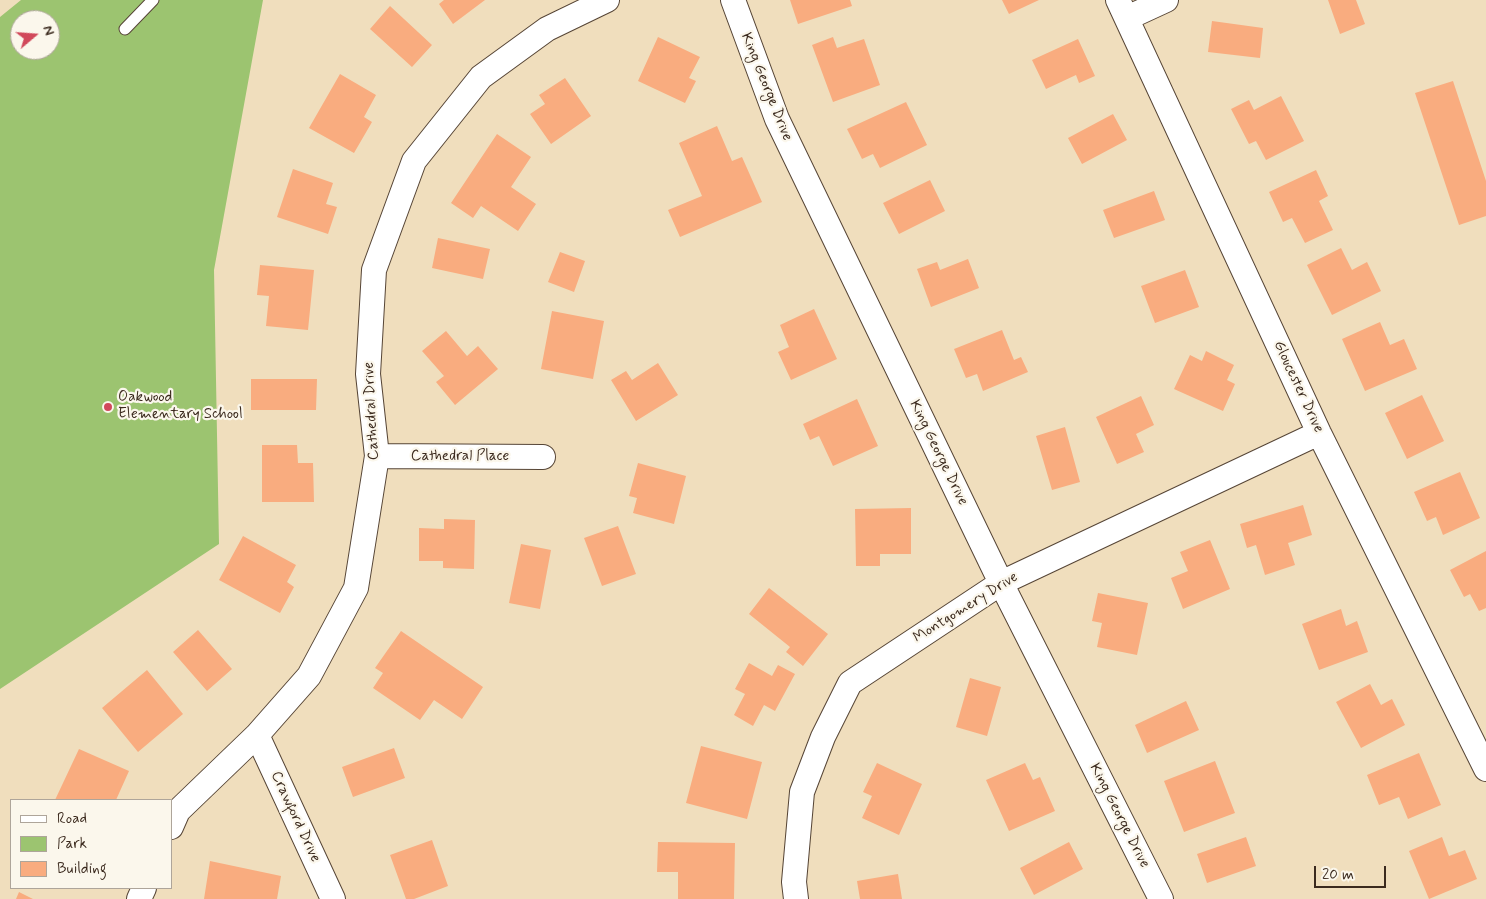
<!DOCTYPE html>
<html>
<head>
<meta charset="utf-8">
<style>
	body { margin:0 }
	#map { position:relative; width:1486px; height:899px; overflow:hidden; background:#f0debd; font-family:Mynerve,sans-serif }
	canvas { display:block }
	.legend { position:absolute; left:10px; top:799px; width:162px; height:90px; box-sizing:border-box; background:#fbf7ec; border:1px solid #aea59a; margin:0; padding:6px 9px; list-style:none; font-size:15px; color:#3b2a1e }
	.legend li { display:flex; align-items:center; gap:10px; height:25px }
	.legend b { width:25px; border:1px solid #aea59a }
	.north { position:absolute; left:10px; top:10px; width:50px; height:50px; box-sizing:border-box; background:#fbf7ec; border:1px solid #aea59a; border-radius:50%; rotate:72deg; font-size:14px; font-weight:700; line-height:20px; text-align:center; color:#3b2a1e }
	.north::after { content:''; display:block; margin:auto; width:18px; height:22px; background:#d1495b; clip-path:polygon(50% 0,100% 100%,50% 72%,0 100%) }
	.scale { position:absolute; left:1314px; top:866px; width:72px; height:22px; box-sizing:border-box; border:2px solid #3b2a1e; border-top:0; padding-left:6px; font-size:15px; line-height:18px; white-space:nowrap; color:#3b2a1e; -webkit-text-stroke:4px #fbf7ec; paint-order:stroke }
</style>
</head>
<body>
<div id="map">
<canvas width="1486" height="899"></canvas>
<ul class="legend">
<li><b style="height:6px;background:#fff"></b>Road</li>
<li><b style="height:14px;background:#9cc470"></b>Park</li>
<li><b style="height:14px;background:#f9ac7f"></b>Building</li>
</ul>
<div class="north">N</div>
<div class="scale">20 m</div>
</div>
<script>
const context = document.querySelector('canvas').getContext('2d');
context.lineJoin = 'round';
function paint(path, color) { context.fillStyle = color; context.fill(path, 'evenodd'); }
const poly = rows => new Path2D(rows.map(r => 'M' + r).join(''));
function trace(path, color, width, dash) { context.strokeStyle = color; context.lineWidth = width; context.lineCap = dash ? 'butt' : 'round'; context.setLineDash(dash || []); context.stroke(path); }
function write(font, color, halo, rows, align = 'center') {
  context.font = font + ' Mynerve,sans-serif'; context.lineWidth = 4.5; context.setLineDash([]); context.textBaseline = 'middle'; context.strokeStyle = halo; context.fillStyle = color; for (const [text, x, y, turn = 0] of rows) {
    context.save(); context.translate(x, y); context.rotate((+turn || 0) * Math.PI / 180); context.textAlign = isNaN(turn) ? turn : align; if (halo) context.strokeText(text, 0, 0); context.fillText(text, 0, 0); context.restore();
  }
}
paint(poly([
	[21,0,263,0,214,270,219,544,0,689,0,17],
	[20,20,50,20,50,50,20,50]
]), '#9cc470');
paint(poly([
	[444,0,485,0,453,24,439,4],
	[790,0,850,0,852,6,798,24],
	[1002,0,1039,0,1009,14],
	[1328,0,1356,0,1365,24,1340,34],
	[390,6,432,45,412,67,370,29],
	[1212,21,1263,28,1260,58,1208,52],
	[658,37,700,57,689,78,696,81,685,103,638,81],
	[833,37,837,48,864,39,880,85,833,102,812,45],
	[1078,39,1095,76,1079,83,1076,75,1046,89,1032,60],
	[340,74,376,95,364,117,372,122,354,153,309,128],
	[565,78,591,116,551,144,530,114,545,104,539,95],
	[1453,81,1486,181,1486,216,1459,225,1415,93],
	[1281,96,1304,141,1266,160,1256,141,1249,144,1231,109,1249,100,1254,110],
	[906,102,927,145,880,168,873,154,862,159,847,129],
	[1113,114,1127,140,1082,164,1068,138],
	[717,126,732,161,742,157,762,202,680,237,668,210,702,196,679,143],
	[497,134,531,157,511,187,536,204,518,231,481,206,473,218,451,203],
	[293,169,333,183,326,204,337,207,328,234,277,217],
	[1316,170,1328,196,1319,201,1333,230,1305,243,1292,218,1283,222,1269,192],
	[930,180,945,211,899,234,883,203],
	[1154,191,1165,220,1114,238,1103,210],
	[438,238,490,249,483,279,432,268],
	[1341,248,1352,270,1367,262,1381,291,1332,315,1307,265],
	[560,252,585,261,574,292,548,282],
	[968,259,979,288,931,307,917,269,937,262,940,270],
	[260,265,314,270,308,330,266,326,269,296,257,295],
	[1185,270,1199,307,1155,323,1141,286],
	[814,309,837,359,791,380,778,352,789,347,780,325],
	[552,311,604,321,593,379,541,369],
	[1380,322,1390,345,1404,339,1417,369,1365,391,1342,339],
	[1002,330,1014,360,1021,357,1028,372,983,391,977,374,966,378,954,349],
	[446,331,467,356,478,346,498,369,455,405,436,382,444,376,422,351],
	[1206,351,1234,365,1227,380,1235,384,1223,411,1174,389,1190,355,1202,361],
	[658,363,678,395,636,421,611,380,626,371,632,380],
	[251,379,317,379,316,410,251,410],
	[1422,395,1444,441,1407,459,1385,413],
	[1141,396,1154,425,1136,434,1144,452,1117,464,1096,417],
	[857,399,878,446,833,466,819,436,810,440,803,424],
	[1065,427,1080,482,1052,490,1036,436],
	[262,445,297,445,298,463,313,463,314,502,262,502],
	[638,463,686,476,674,524,633,513,637,498,629,496],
	[1460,472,1480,518,1443,535,1436,517,1427,521,1414,492],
	[1303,505,1312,535,1288,543,1295,565,1265,575,1256,545,1247,548,1240,524],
	[911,508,911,554,880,554,880,566,856,566,855,509],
	[444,519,475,520,474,569,443,568,443,561,419,561,419,528,444,529],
	[618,526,636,574,602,586,584,538],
	[243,536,296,565,287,582,294,587,280,613,219,580],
	[1210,540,1230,589,1183,609,1171,578,1188,571,1180,552],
	[521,544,551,550,540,609,509,603],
	[1486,551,1486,608,1479,611,1470,594,1464,597,1450,570],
	[769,588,828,634,803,666,786,652,790,647,749,614],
	[1098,593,1148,603,1137,655,1097,647,1102,623,1092,621],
	[1341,609,1346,626,1357,621,1368,652,1319,670,1302,624],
	[198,630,232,669,207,691,173,652],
	[401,631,483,687,462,719,434,700,420,720,373,688,383,673,375,668],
	[749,663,772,676,778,665,795,674,775,711,764,705,753,726,734,715,745,694,735,689],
	[147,670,183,714,138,752,102,708],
	[970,678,1001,687,987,736,956,727],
	[1370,684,1381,705,1392,699,1405,725,1361,748,1336,702],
	[1186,701,1199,730,1147,753,1135,725],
	[701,746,762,762,747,819,686,803],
	[394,748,405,778,353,797,342,767],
	[79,749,129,771,116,800,55,800],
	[1419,753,1441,805,1408,819,1399,797,1379,805,1367,775],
	[1215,761,1235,813,1184,832,1164,781],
	[877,763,922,784,899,835,862,818,872,796,863,792],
	[1025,763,1033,780,1040,777,1055,811,1009,831,986,780],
	[1246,837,1256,866,1207,883,1197,854],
	[1442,837,1449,856,1465,850,1477,879,1429,899,1409,851],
	[432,840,448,886,414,899,406,899,390,855],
	[658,842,735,843,734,899,678,899,678,872,657,872],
	[1069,842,1083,869,1034,895,1020,868],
	[210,861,281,876,277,899,204,899],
	[898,874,902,899,860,899,857,881],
	[19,892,33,899,16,899]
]), '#f9ac7f');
const service = poly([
	[125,29,153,0]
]);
const minor = poly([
	[733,0,777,119,1001,583,1161,899],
	[1118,0,1319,433,1486,769],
	[1127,18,1166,0],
	[377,456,543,457],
	[257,735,333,899],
	[171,827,178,811,257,735,309,676,356,588,377,456,368,374,374,270,414,161,481,77,547,29,607,0],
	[139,899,144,888],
	[796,899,794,882,802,792,823,737,850,683,1001,583,1319,433]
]);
trace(service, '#564536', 13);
trace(minor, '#564536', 26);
trace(service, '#fff', 11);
trace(minor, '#fff', 24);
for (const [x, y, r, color] of [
	[108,407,5,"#d1495b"]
]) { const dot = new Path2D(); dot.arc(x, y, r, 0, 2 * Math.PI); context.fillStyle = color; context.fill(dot); trace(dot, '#fbf7ec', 2); }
write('15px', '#3b2a1e', '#fbf7ec', [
	["King George Drive",766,87,68],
	["Gloucester Drive",1298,387,65],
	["Cathedral Drive",372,411,-93],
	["King George Drive",938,453,64],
	["Cathedral Place",460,457],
	["Montgomery Drive",966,608,-32],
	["King George Drive",1119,816,63],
	["Crawford Drive",295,817,65]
]);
write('15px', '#3b2a1e', '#fbf7ec', [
	["Oakwood",118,398],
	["Elementary School",118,415]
], 'left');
</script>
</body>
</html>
